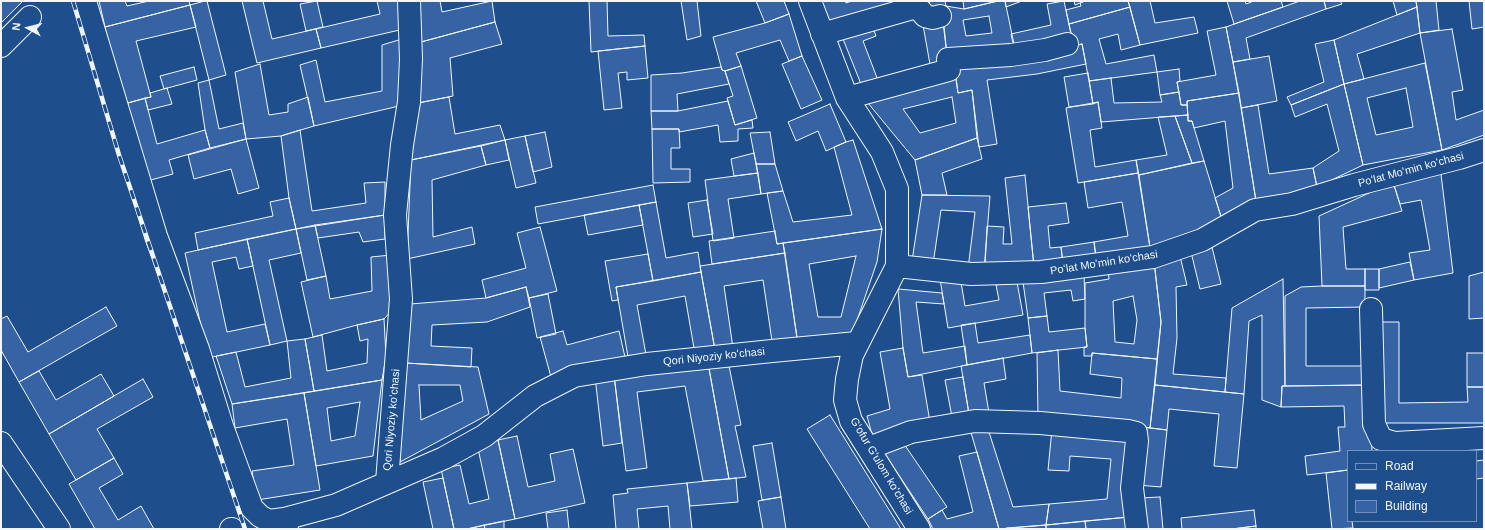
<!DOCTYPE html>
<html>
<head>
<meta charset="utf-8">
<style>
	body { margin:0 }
	#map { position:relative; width:1485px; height:530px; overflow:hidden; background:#1f4e8c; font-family:Arial,sans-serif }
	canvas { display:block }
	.frame { position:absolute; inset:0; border:2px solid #f2f6ff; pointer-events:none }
	.legend { position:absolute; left:1347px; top:450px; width:130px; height:72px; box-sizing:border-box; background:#1f4e8c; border:1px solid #7391ba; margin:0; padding:5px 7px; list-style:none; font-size:12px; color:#f2f6ff }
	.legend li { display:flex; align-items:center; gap:8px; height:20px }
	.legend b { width:20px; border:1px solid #7391ba }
	.north { position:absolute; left:8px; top:8px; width:40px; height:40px; -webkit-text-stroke:3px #1f4e8c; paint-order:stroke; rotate:277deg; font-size:11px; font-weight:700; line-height:16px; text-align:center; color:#f2f6ff }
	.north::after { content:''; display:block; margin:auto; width:14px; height:18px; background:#f2f6ff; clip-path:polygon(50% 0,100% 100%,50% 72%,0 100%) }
</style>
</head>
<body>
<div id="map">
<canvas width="1485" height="530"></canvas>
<div class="frame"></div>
<ul class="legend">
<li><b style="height:5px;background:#1f4e8c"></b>Road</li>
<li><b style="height:5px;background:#f2f6ff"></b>Railway</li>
<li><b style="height:11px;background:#3563a3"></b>Building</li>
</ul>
<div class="north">N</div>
</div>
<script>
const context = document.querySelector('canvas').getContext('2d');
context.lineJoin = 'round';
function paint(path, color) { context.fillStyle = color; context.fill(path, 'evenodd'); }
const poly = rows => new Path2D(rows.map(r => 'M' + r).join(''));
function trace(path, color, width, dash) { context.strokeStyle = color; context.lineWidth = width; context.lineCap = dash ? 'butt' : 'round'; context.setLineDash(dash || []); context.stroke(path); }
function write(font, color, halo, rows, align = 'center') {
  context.font = font + ' Arial,sans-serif'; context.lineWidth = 3; context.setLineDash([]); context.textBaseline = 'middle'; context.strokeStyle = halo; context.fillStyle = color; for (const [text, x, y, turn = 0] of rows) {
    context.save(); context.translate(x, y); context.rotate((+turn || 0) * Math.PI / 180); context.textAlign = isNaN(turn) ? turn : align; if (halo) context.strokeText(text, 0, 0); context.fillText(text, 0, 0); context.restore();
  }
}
const building = poly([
	[1,1,23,1,1,23,1,1],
	[99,1,125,1,127,6,149,1,189,1,190,5,105,27,99,1],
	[205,1,207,1,226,75,209,80,190,5,205,1],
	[242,1,263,1,272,39,316,29,321,48,257,63,242,1],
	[317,1,323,27,306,31,300,4,317,1],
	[377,1,398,1,404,29,321,48,316,29,380,14,377,1],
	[415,1,440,1,442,12,492,1,495,22,421,42,415,1],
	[589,1,607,1,608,36,644,35,645,46,591,52,589,1],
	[681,1,697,1,701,36,687,40,681,1],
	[756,1,784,1,789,14,765,23,756,1],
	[817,1,845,1,846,3,852,1,912,1,827,29,817,1],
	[929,1,945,1,946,6,931,11,929,1],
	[963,1,998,1,964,9,963,1],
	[998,1,1005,1,1015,49,947,55,942,7,946,6,964,9,998,1],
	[989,16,992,33,966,36,963,20,989,16],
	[1005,1,1022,1,1006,7,1005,1],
	[1064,1,1072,39,1015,52,1011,34,1051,25,1047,4,1064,1],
	[1074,1,1085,1,1075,5,1074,1],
	[1085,1,1128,1,1130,7,1069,24,1066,10,1081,6,1080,3,1085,1],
	[1128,1,1150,1,1155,23,1194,17,1198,33,1140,45,1128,1],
	[1227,1,1245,1,1246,4,1254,1,1281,1,1283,7,1234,24,1227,1],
	[1300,1,1324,1,1326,9,1246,38,1250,59,1233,62,1226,27,1300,1],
	[1324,1,1340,1,1342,4,1326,9,1324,1],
	[1393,1,1416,1,1417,7,1397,15,1393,1],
	[1416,1,1436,1,1439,30,1420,33,1416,1],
	[1469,1,1484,1,1484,27,1472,29,1469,1],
	[190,5,196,27,136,41,151,97,124,104,105,27,190,5],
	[1130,7,1140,45,1121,50,1118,34,1099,39,1106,64,1154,55,1157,72,1089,81,1082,44,1074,46,1069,24,1130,7],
	[1417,7,1420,33,1357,54,1364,79,1344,84,1334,40,1417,7],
	[789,14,802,56,789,61,780,40,736,53,741,66,725,71,722,70,713,37,765,23,789,14],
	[495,22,502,44,450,58,453,96,418,103,421,42,495,22],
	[871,22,876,36,863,41,879,83,863,89,841,34,871,22],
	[943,22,947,55,931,70,923,25,943,22],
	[1226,27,1239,93,1187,101,1187,105,1181,105,1177,82,1216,75,1207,31,1226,27],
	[1452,29,1463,90,1452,92,1456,120,1484,110,1484,135,1442,150,1420,33,1452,29],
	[402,39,399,106,314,126,300,65,316,60,325,102,382,91,382,45,402,39],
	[1334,40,1344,84,1291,105,1287,97,1324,82,1315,44,1334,40],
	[1082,44,1086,64,1037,74,987,80,997,144,979,147,972,90,958,93,954,62,1040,54,1082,44],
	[645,46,648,78,627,80,627,72,618,73,622,108,604,110,598,51,645,46],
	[802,56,822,100,801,109,782,64,802,56],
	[1269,56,1277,101,1241,108,1233,62,1269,56],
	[1425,63,1442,150,1363,165,1344,84,1425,63],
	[1406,88,1413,127,1376,135,1367,98,1406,88],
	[260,64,269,115,288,112,288,104,308,97,314,126,281,136,246,139,235,72,260,64],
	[741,66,757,118,735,125,727,98,733,96,725,71,741,66],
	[194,67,197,80,164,89,160,76,194,67],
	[721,67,722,70,725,71,729,84,677,94,678,111,651,111,651,75,682,73,721,67],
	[1179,69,1180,81,1177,82,1179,92,1160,95,1157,72,1179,69],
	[955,73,958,93,972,90,977,138,915,160,863,97,955,73],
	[952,97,956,123,920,133,903,109,952,97],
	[1088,73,1093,104,1069,107,1064,77,1088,73],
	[1111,78,1114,103,1162,102,1160,95,1179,92,1181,105,1187,105,1188,115,1101,122,1098,102,1093,104,1089,81,1111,78],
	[209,80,219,129,243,123,246,139,210,148,205,130,198,83,209,80],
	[1344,84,1363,165,1317,187,1313,168,1339,151,1327,104,1295,117,1291,105,1344,84],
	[167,88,172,104,148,110,145,98,151,97,150,93,167,88],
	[1239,93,1256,201,1223,223,1215,198,1233,188,1225,121,1194,128,1192,121,1188,121,1187,101,1239,93],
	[449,97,455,134,500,125,505,140,411,160,418,103,449,97],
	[145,98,157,144,205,130,210,148,169,160,173,174,147,181,124,104,145,98],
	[728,101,735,125,752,120,753,128,738,129,738,141,720,142,718,125,679,132,679,129,652,129,651,111,678,111,728,101],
	[1098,102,1102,128,1090,130,1095,167,1136,160,1138,173,1078,183,1066,108,1098,102],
	[830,104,846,142,826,151,818,131,796,141,788,122,830,104],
	[1258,105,1269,174,1313,168,1317,187,1256,201,1241,108,1258,105],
	[1188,115,1188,121,1192,121,1204,161,1192,163,1175,116,1188,115],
	[1175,116,1192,163,1139,175,1136,160,1167,155,1158,117,1175,116],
	[652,129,679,129,680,148,671,148,671,169,690,169,690,182,653,183,652,129],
	[300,130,312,211,366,203,364,183,385,182,385,215,296,229,289,198,281,136,300,130],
	[545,132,552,167,533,172,525,136,545,132],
	[770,132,775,164,756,164,750,133,770,132],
	[525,136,536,183,516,188,505,140,525,136],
	[977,138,982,159,942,173,947,195,922,195,915,160,977,138],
	[246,139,259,188,238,194,231,169,194,179,188,155,246,139],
	[505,140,509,160,486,165,481,146,505,140],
	[853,140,882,229,777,244,767,193,783,191,793,222,852,215,834,147,846,142,853,140],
	[481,146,486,165,432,180,433,237,472,227,475,244,407,259,411,160,481,146],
	[754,153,758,173,734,176,731,159,754,153],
	[1204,161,1223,223,1151,254,1139,175,1204,161],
	[756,164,775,164,783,191,761,194,756,164],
	[758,173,761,194,728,199,734,238,713,241,705,180,758,173],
	[1138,173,1151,254,1097,262,1094,242,1128,236,1122,202,1088,208,1084,182,1138,173],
	[1441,174,1453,273,1414,280,1409,253,1430,250,1421,200,1400,204,1393,182,1441,174],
	[1025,175,1034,267,985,268,987,226,1004,227,1003,244,1012,244,1005,178,1025,175],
	[1393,182,1402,211,1343,227,1346,269,1365,269,1365,286,1322,286,1319,216,1393,182],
	[653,185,656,202,538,224,535,207,653,185],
	[922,195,990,196,984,270,968,269,975,212,941,210,933,264,912,261,922,195],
	[289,198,296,229,198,250,195,233,273,216,270,202,289,198],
	[707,200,713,234,693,237,688,203,707,200],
	[656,202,666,258,698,252,701,272,653,281,639,205,656,202],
	[1066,203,1069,223,1048,226,1050,248,1061,247,1063,264,1034,267,1028,207,1066,203],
	[639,205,643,225,588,235,584,215,639,205],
	[385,215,385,239,363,242,359,232,318,238,315,225,385,215],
	[315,225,326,276,307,280,296,229,315,225],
	[540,227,557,291,529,298,526,287,486,298,482,280,526,268,517,233,540,227],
	[296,229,301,253,269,260,287,341,270,345,247,239,296,229],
	[882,229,877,262,854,329,841,340,797,338,783,243,882,229],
	[856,256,841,317,818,317,809,264,856,256],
	[775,231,777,244,783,243,785,253,712,264,709,241,775,231],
	[247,239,253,266,239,269,236,257,212,262,227,332,265,324,270,345,208,358,185,253,247,239],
	[1094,242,1096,259,1063,264,1061,247,1094,242],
	[1211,243,1221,284,1200,289,1190,248,1211,243],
	[1179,252,1187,285,1176,287,1177,338,1173,374,1226,378,1225,392,1155,385,1161,322,1154,261,1179,252],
	[785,253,797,338,772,341,763,280,724,286,733,348,715,350,700,266,785,253],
	[648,254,653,281,616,287,618,300,612,301,605,261,648,254],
	[391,255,392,310,384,319,357,325,313,337,301,282,326,276,330,299,372,291,371,257,391,255],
	[1154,261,1161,322,1157,359,1092,353,1092,356,1084,356,1084,347,1087,347,1085,328,1085,283,1109,279,1108,269,1154,261],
	[1133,296,1137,320,1134,344,1115,342,1113,301,1133,296],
	[1410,262,1414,280,1379,288,1379,269,1410,262],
	[1365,269,1379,269,1379,290,1365,290,1365,269],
	[701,272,715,350,695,354,685,296,637,305,647,360,629,363,616,287,701,272],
	[1484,272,1484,318,1469,319,1469,276,1484,272],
	[1084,275,1085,299,1073,301,1071,290,1044,293,1047,316,1028,318,1023,282,1084,275],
	[960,276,965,306,999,300,996,285,1017,282,1023,315,948,328,940,279,960,276],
	[1283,279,1285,386,1282,386,1281,407,1262,400,1262,315,1249,321,1244,394,1225,392,1232,308,1283,279],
	[1322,286,1365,286,1365,307,1306,308,1306,366,1370,366,1370,385,1285,386,1285,296,1301,287,1322,286],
	[526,287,530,307,487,322,432,325,431,346,472,348,471,367,405,363,410,304,486,298,526,287],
	[898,289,942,293,944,304,916,302,923,353,965,346,967,365,908,377,903,348,898,289],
	[548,294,556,334,537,338,529,298,548,294],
	[106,307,117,326,19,382,1,350,1,319,7,316,28,352,106,307],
	[1047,316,1049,332,1085,328,1087,347,1032,353,1028,318,1047,316],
	[384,319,386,356,382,380,314,391,305,339,322,335,327,371,367,363,368,339,360,341,357,325,384,319],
	[1378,322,1399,322,1399,403,1468,402,1467,387,1484,387,1484,423,1379,423,1378,322],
	[975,323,978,343,1030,335,1032,353,967,365,961,325,975,323],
	[563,331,567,345,619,331,625,357,551,377,540,337,563,331],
	[305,339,314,391,232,404,216,356,236,352,245,387,291,378,287,341,305,339],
	[903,348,908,377,922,375,930,422,873,438,867,416,890,409,880,352,903,348],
	[1058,350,1060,391,1121,398,1122,378,1090,374,1092,353,1157,359,1150,428,1038,417,1037,353,1058,350],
	[1467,353,1484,353,1484,387,1467,387,1467,353],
	[1003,358,1006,379,984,383,989,413,969,414,961,366,1003,358],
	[728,361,741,425,735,426,746,477,729,479,708,363,728,361],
	[405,363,478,367,489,414,400,462,405,363],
	[419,385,460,385,463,401,421,420,419,385],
	[708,363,729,479,703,481,685,386,637,392,647,468,626,471,614,375,708,363],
	[39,371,56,400,101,374,114,396,49,434,19,382,39,371],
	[614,375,622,443,603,446,595,377,614,375],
	[963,377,969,414,952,417,945,380,963,377],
	[143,379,153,397,97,429,114,458,76,480,49,434,143,379],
	[382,380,373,456,316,466,304,393,382,380],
	[360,402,355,436,331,441,327,408,360,402],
	[1155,385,1244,394,1237,468,1214,466,1219,414,1169,409,1167,430,1150,428,1155,385],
	[1370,385,1372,451,1348,451,1348,470,1307,475,1305,456,1340,451,1338,427,1345,427,1344,406,1281,407,1282,386,1370,385],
	[304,393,320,490,257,500,252,471,294,465,287,419,235,428,232,404,304,393],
	[830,415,901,529,870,529,807,429,830,415],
	[1143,427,1167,430,1161,487,1137,485,1143,427],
	[970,429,988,429,1013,507,1049,504,1046,525,999,529,970,429],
	[1052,429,1132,438,1129,517,1046,525,1049,504,1107,499,1111,459,1070,456,1069,471,1048,470,1052,429],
	[517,436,528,487,555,481,550,454,573,449,585,503,515,519,498,440,517,436],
	[498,440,515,519,467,529,454,529,441,469,460,465,469,504,489,499,477,444,498,440],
	[902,441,947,507,928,519,884,453,902,441],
	[772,443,781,497,762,500,753,446,772,443],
	[977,452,999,529,933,529,928,519,942,510,947,519,973,512,959,456,977,452],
	[114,458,123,474,99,488,118,520,141,506,154,529,95,529,69,484,114,458],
	[1484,460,1484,478,1476,479,1476,461,1484,460],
	[1348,470,1348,521,1352,521,1353,528,1332,529,1326,473,1348,470],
	[443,478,454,529,433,529,423,482,443,478],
	[736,478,738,502,690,506,687,483,736,478],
	[687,483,692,529,670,529,668,506,637,509,639,529,616,529,613,495,628,493,627,489,687,483],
	[781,497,786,529,763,529,758,501,781,497],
	[1160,497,1163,529,1142,529,1140,498,1160,497],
	[567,510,569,529,548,529,546,513,567,510],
	[1254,510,1256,526,1232,529,1182,529,1181,518,1254,510],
	[1129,517,1130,529,1086,529,1085,521,1129,517],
	[504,521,504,529,485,529,484,525,504,521],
	[1085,521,1086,529,1046,529,1046,525,1085,521],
	[484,525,485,529,467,529,484,525],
	[1046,525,1046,529,1006,529,1006,528,1046,525],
	[1256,526,1256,529,1232,529,1256,526]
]);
paint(building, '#3563a3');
trace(building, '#f2f6ff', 1);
const minor = poly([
	[85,1,156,236,198,349,222,426,252,508,260,516,269,521,284,519],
	[810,1,847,98,882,152,897,189,897,266,852,355,847,379,845,400,851,421,919,529],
	[822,34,913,8,920,10,925,16,933,18,940,16],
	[1,46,30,17],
	[847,98,949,70,948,59,1011,55,1045,50,1067,44],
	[897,266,971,274,1041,272,1153,257,1202,240,1255,210,1292,204,1354,185,1459,158,1484,150],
	[1371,309,1374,424,1381,439,1395,443,1484,438],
	[1,443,59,529],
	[869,448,911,432,975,421,1040,423,1128,431,1136,433,1137,441,1132,488,1137,529],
	[387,482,401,299,395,215,402,145,409,102,411,59,409,1],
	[231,529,232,529],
	[287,529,284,519,336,505,444,458,484,436,535,396,574,376,647,364,772,351,857,343]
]);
trace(minor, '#f2f6ff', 24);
trace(minor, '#1f4e8c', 22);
const rail = poly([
	[73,1,119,155,245,529]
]);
trace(rail, '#f2f6ff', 4.5);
trace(rail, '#1f4e8c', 3, [9]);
write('11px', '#f2f6ff', '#1f4e8c', [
	["Poʻlat Moʻmin koʻchasi",1411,170,-15],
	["Poʻlat Moʻmin koʻchasi",1104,263,-9],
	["Qori Niyoziy koʻchasi",714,357,-6],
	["Qori Niyoziy koʻchasi",392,420,-85],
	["Gʻofur Gʻulom koʻchasi",881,466,59]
]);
</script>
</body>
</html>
